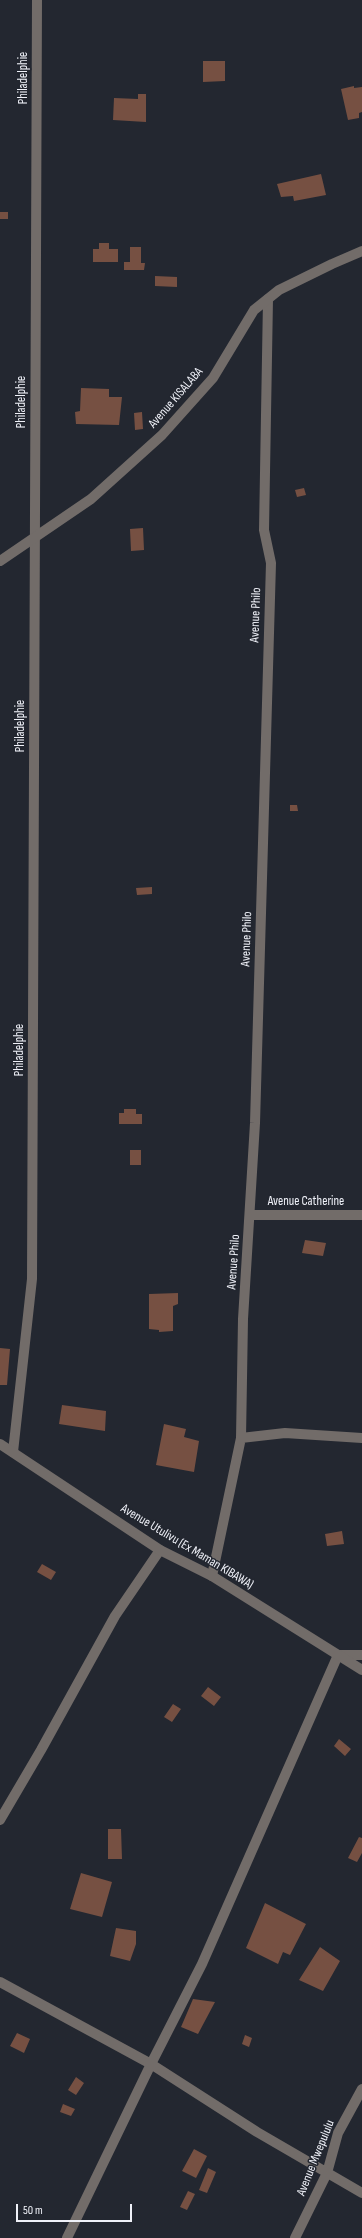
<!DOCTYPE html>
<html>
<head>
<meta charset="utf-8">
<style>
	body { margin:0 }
	#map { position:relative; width:362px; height:2238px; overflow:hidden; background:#232730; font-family:"Sofia Sans Condensed",sans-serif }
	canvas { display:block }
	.scale { position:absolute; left:16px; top:2204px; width:116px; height:18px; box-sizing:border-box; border:2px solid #eff1f8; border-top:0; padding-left:5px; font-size:12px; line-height:14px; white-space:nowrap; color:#eff1f8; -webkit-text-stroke:3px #232730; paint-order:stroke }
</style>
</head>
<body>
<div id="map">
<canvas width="362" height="2238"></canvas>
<div class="scale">50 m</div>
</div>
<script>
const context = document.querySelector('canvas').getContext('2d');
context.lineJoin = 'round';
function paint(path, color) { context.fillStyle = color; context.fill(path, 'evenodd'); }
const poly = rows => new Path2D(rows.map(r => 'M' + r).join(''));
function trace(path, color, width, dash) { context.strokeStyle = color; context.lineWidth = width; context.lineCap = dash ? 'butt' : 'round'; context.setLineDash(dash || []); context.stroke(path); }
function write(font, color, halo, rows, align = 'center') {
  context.font = font + ' "Sofia Sans Condensed",sans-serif'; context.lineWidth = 3; context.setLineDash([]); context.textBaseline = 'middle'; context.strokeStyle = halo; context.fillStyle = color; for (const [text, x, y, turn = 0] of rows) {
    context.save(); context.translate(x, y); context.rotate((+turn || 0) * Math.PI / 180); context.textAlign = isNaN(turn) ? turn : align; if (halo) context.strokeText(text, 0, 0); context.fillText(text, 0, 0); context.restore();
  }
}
paint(poly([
	[203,61,225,61,225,81,203,82],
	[354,86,354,88,362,87,362,112,359,113,359,118,348,120,341,89],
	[138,94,146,94,146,122,113,120,114,98,138,99],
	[321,174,326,195,294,201,293,196,281,197,277,184],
	[0,212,8,212,8,219,0,219],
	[99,243,109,243,109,249,118,249,118,262,93,262,93,249,99,249],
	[130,247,141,247,141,263,145,263,144,270,124,270,124,262,130,262],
	[155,276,177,277,177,287,155,286],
	[81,388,109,389,109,397,122,397,119,425,76,424,75,412,80,411],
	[142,412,143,429,135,430,134,413],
	[304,488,306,495,297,497,295,490],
	[143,528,144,550,131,551,130,529],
	[290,805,297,805,298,811,290,811],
	[152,887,152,894,137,895,136,888],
	[124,1109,136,1109,136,1114,142,1114,142,1124,119,1124,119,1113,124,1113],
	[130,1150,141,1150,141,1165,130,1165],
	[305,1240,326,1243,323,1256,302,1253],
	[178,1293,178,1304,173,1306,173,1331,159,1332,159,1330,149,1329,149,1294],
	[0,1348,10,1349,7,1385,0,1385],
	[62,1405,106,1411,105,1431,59,1424],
	[164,1424,186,1429,184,1437,199,1441,194,1472,156,1465],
	[342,1531,344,1544,327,1546,325,1534],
	[42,1564,56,1572,51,1580,37,1572],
	[208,1687,221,1697,214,1706,201,1696],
	[173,1704,181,1709,172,1722,164,1717],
	[339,1739,351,1749,345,1756,334,1746],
	[108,1829,121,1829,122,1859,108,1859],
	[359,1837,362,1838,362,1853,357,1862,348,1858],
	[81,1873,112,1882,102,1917,70,1909],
	[265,1903,306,1924,290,1955,283,1952,278,1964,246,1948],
	[116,1928,136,1931,136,1944,130,1961,110,1956],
	[320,1947,340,1961,323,1991,299,1980],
	[193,1999,215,2002,198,2034,181,2027],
	[17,2033,30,2039,24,2053,10,2046],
	[245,2035,252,2038,249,2047,242,2044],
	[76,2077,84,2083,76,2095,68,2090],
	[63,2104,75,2109,71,2116,60,2112],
	[194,2149,207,2156,196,2178,182,2171],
	[208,2168,216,2172,207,2193,199,2190],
	[188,2191,195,2194,187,2210,180,2207]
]), '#765042');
trace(poly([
	[250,1215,362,1215],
	[241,1438,285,1433,362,1438],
	[13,1452,32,1279,37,0],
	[212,1576,241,1438,243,1319,255,1123,271,563,264,530,268,299],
	[0,1820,41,1750,115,1616,160,1550],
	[0,1982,151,2064,257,2132,362,2193],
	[67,2238,151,2064,202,1964,338,1655,362,1655],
	[295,2238,327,2173,338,2133,362,2089]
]), '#726c69', 10);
trace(poly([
	[0,561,91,499,162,435,213,378,254,310,279,290,332,264,362,251],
	[0,1444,160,1550,212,1576,362,1670]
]), '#726c69', 10);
write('13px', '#eff1f8', '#232730', [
	["Philadelphie",24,78,-90],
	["Avenue KISALABA",176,398,-49],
	["Philadelphie",22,402,-90],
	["Avenue Philo",256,615,-88],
	["Philadelphie",21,726,-90],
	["Avenue Philo",247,939,-88],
	["Philadelphie",20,1050,-90],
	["Avenue Catherine",306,1202],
	["Avenue Philo",234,1262,-86],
	["Avenue Utulivu (Ex Maman KIBAWA)",187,1547,31],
	["Avenue Mwepululu",316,2158,-68]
]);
</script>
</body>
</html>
